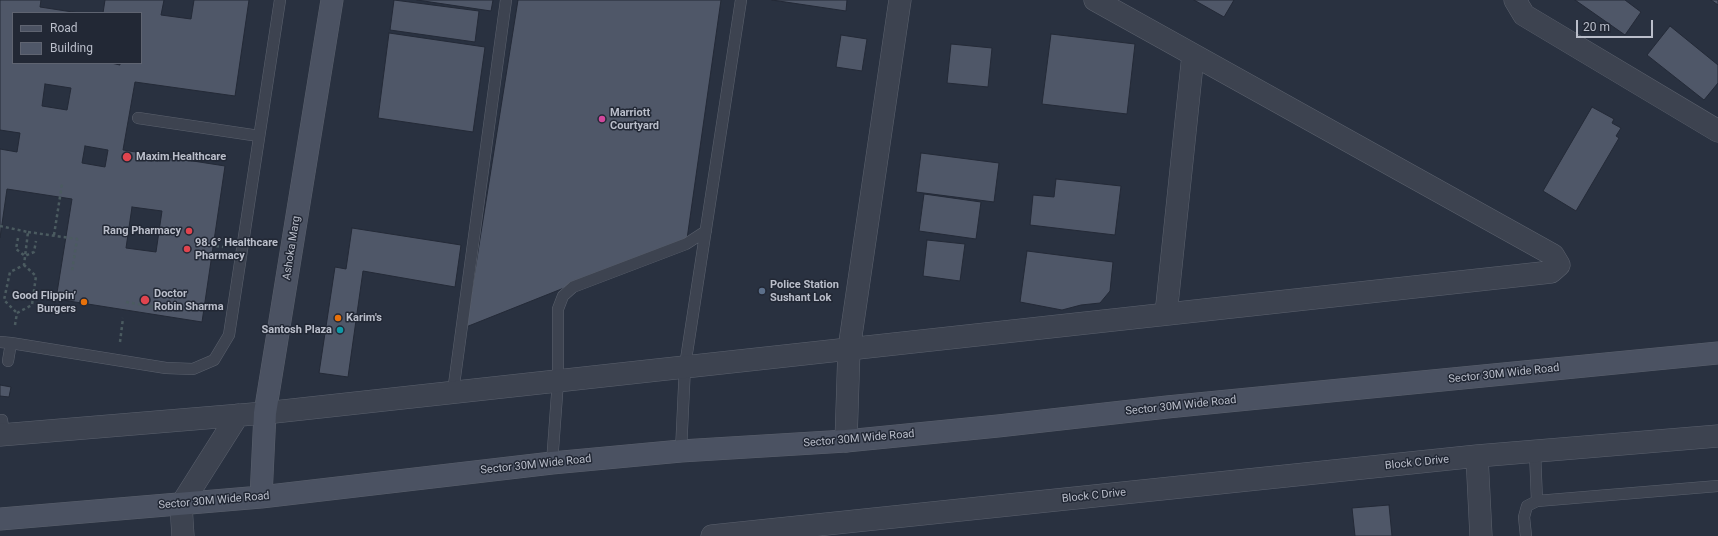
<!DOCTYPE html>
<html>
<head>
<meta charset="utf-8">
<style>
	body { margin:0 }
	#map { position:relative; width:1718px; height:536px; overflow:hidden; background:#293140; font-family:Roboto,sans-serif }
	canvas { display:block }
	.legend { position:absolute; left:12px; top:12px; width:130px; height:52px; box-sizing:border-box; background:#222835; border:1px solid #5f6471; margin:0; padding:5px 7px; list-style:none; font-size:12px; color:#babeca }
	.legend li { display:flex; align-items:center; gap:8px; height:20px }
	.legend b { width:20px; border:1px solid #5f6471 }
	.scale { position:absolute; left:1576px; top:20px; width:77px; height:18px; box-sizing:border-box; border:2px solid #babeca; border-top:0; padding-left:5px; font-size:12px; line-height:14px; white-space:nowrap; color:#babeca; -webkit-text-stroke:3px #222835; paint-order:stroke }
</style>
</head>
<body>
<div id="map">
<canvas width="1718" height="536"></canvas>
<ul class="legend">
<li><b style="height:5px;background:#4b5262"></b>Road</li>
<li><b style="height:11px;background:#4f5768"></b>Building</li>
</ul>
<div class="scale">20 m</div>
</div>
<script>
const context = document.querySelector('canvas').getContext('2d');
context.lineJoin = 'round';
function paint(path, color) { context.fillStyle = color; context.fill(path, 'evenodd'); }
const poly = rows => new Path2D(rows.map(r => 'M' + r).join(''));
function trace(path, color, width, dash) { context.strokeStyle = color; context.lineWidth = width; context.lineCap = dash ? 'butt' : 'round'; context.setLineDash(dash || []); context.stroke(path); }
function write(font, color, halo, rows, align = 'center') {
  context.font = font + ' Roboto,sans-serif'; context.lineWidth = 3; context.setLineDash([]); context.textBaseline = 'middle'; context.strokeStyle = halo; context.fillStyle = color; for (const [text, x, y, turn = 0] of rows) {
    context.save(); context.translate(x, y); context.rotate((+turn || 0) * Math.PI / 180); context.textAlign = isNaN(turn) ? turn : align; if (halo) context.strokeText(text, 0, 0); context.fillText(text, 0, 0); context.restore();
  }
}
const building = poly([
	[0,0,41,0,40,7,79,13,13,13,13,63,111,63,120,65,120,63,141,63,141,13,103,13,105,0,164,0,161,15,191,19,194,0,249,0,235,96,135,82,123,150,225,166,202,322,56,299,72,199,7,189,0,238,0,149,17,152,20,133,0,130,0,0],
	[45,84,71,88,67,110,42,106,45,84],
	[85,146,108,150,105,167,82,163,85,146],
	[132,207,162,211,156,252,126,248,132,207],
	[394,0,479,11,475,42,390,30,394,0],
	[417,0,493,0,491,11,417,0],
	[518,0,721,0,687,239,466,327,518,0],
	[772,0,847,0,846,11,772,0],
	[1194,0,1234,0,1224,17,1194,0],
	[1575,0,1625,0,1641,12,1625,35,1575,0],
	[1711,0,1718,0,1718,5,1711,0],
	[1670,26,1718,65,1718,83,1704,100,1647,55,1670,26],
	[389,33,485,47,473,132,378,118,389,33],
	[1051,34,1135,44,1127,114,1042,104,1051,34],
	[841,35,867,39,862,71,836,67,841,35],
	[951,44,992,48,988,87,947,83,951,44],
	[1592,107,1614,119,1612,123,1621,128,1616,136,1619,138,1576,211,1543,191,1592,107],
	[921,153,999,163,994,202,916,192,921,153],
	[1056,179,1121,186,1115,235,1030,225,1033,195,1054,197,1056,179],
	[924,194,981,202,976,239,919,231,924,194],
	[352,228,461,245,455,287,363,271,348,377,319,373,335,267,346,269,352,228],
	[927,240,965,244,960,281,923,276,927,240],
	[1027,251,1113,262,1110,291,1100,303,1081,305,1062,310,1020,302,1027,251],
	[0,385,11,387,9,397,0,396,0,385],
	[1389,505,1392,536,1355,536,1352,508,1389,505]
]);
paint(building, '#4f5768');
trace(building, '#242a37', 1);
const lane = poly([
	[138,118,259,136],
	[0,342,11,343],
	[8,361,11,343,166,368,193,369,214,360,229,335,280,0],
	[453,392,506,0],
	[2,420,4,435],
	[681,451,685,366,741,0],
	[1535,452,1537,501],
	[552,463,558,381,558,309,563,296,573,287,686,244,706,231],
	[1526,536,1524,517,1527,506,1537,501,1718,486]
]);
const street = poly([
	[1515,0,1524,15,1718,131],
	[1166,314,1193,55],
	[0,435,265,413,1551,272,1559,265,1553,255,1095,0],
	[846,441,849,349,900,0],
	[1477,456,1481,536],
	[183,536,181,505,238,415],
	[712,536,1477,456,1718,436]
]);
const secondary = poly([
	[261,497,265,413,332,0],
	[0,519,261,497,552,463,681,451,846,441,998,426,1167,407,1718,353]
]);
trace(lane, '#5b616d', 12);
trace(street, '#5b616d', 23);
trace(secondary, '#5b616d', 23);
trace(poly([
	[0,226,28,232,24,265,10,272,4,300,17,313],
	[28,232,77,239,72,271],
	[54,235,62,184],
	[18,238,16,249,25,256,34,252,36,241],
	[216,246,223,247],
	[126,302,172,310],
	[17,313,32,305,36,276,24,265],
	[15,325,17,313],
	[120,342,123,318]
]), '#4b5b60', 2.5, [3, 3]);
trace(lane, '#3d4350', 11);
trace(street, '#3d4350', 22);
trace(secondary, '#4b5262', 22);
for (const [x, y, r, color] of [
	[602,119,4,"#d1479c"],
	[127,157,5,"#e0444e"],
	[189,231,4,"#e0444e"],
	[187,249,4,"#e0444e"],
	[762,291,4,"#5c6f8a"],
	[145,300,5,"#e0444e"],
	[84,302,4,"#e8710a"],
	[338,318,4,"#e8710a"],
	[340,330,4,"#0f9aa8"]
]) { const dot = new Path2D(); dot.arc(x, y, r, 0, 2 * Math.PI); context.fillStyle = color; context.fill(dot); trace(dot, '#222835', 1.5); }
write('bold 11px', '#babeca', '#222835', [
	["Marriott",610,113],
	["Courtyard",610,126],
	["Maxim Healthcare",136,157],
	["Rang Pharmacy",181,231,"right"],
	["98.6° Healthcare",195,243],
	["Pharmacy",195,256],
	["Police Station",770,285],
	["Sushant Lok",770,298],
	["Doctor",154,294],
	["Robin Sharma",154,307],
	["Good Flippin’",76,296,"right"],
	["Burgers",76,309,"right"],
	["Karim's",346,318],
	["Santosh Plaza",332,330,"right"]
], 'left');
write('11px', '#babeca', '#222835', [
	["Ashoka Marg",292,248,-81],
	["Sector 30M Wide Road",1504,374,-6],
	["Sector 30M Wide Road",1181,406,-6],
	["Sector 30M Wide Road",859,439,-5],
	["Block C Drive",1417,463,-6],
	["Sector 30M Wide Road",536,465,-6],
	["Block C Drive",1094,496,-6],
	["Sector 30M Wide Road",214,501,-5]
]);
</script>
</body>
</html>
